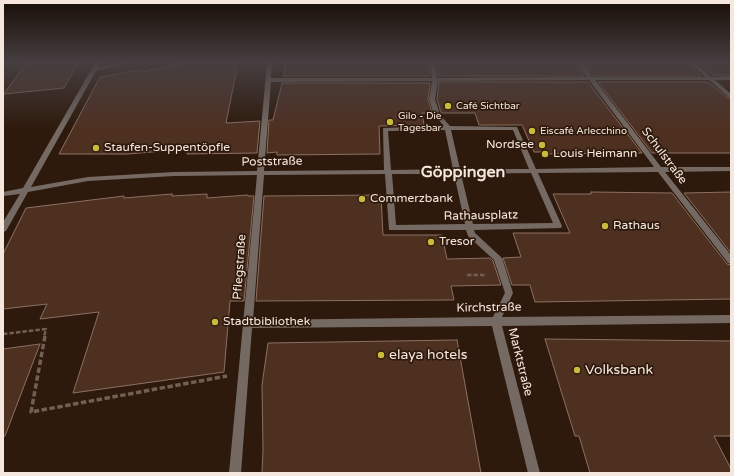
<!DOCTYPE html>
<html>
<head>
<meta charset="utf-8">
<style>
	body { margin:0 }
	#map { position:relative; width:734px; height:476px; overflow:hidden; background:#2e1a0c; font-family:"Varela Round",sans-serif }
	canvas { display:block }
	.frame { position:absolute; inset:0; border:4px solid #f5e7de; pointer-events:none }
</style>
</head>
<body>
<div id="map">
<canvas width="734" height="476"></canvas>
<div class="frame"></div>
</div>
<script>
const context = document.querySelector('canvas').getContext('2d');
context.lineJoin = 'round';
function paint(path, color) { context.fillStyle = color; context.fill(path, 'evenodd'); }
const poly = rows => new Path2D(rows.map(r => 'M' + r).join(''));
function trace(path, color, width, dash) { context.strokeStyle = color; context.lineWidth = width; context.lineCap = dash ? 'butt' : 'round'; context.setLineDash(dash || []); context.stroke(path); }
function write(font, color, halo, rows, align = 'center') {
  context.font = font + ' "Varela Round",sans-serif'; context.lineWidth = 3.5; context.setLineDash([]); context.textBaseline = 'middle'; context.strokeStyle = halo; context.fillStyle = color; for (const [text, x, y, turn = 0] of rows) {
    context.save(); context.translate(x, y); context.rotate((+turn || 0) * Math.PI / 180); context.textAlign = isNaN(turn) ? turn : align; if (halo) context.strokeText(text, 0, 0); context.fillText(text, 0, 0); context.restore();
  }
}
const building = poly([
	[26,63,78,63,64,88,4,94,26,63],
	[183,63,238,63,226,123,260,121,257,153,187,154,187,149,128,154,59,154,100,77,140,70,141,72,183,63],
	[286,63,428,63,430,76,283,76,286,63],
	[436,63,576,63,584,76,438,76,436,63],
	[584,63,690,63,701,76,593,76,584,63],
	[699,63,731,63,731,75,712,75,699,63],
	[439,82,588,82,642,153,544,154,543,152,534,152,522,125,479,125,475,113,441,113,437,99,439,82],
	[598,82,708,82,731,100,731,153,652,153,598,82],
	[282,83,430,83,428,99,432,113,422,113,424,125,379,126,380,154,277,155,277,152,267,153,269,120,273,120,282,83],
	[591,192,672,193,727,264,731,265,731,299,535,302,530,285,512,285,503,258,521,257,513,233,570,233,553,194,591,194,591,192],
	[731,192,731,253,684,193,731,192],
	[172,194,172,196,207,194,207,198,248,195,248,196,254,196,244,301,230,301,224,372,73,393,99,312,40,319,47,304,3,309,3,254,26,208,124,196,124,198,172,194],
	[381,195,383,235,442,235,447,259,490,258,493,261,501,285,451,286,454,300,256,301,264,196,381,195],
	[545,339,731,341,731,436,714,436,731,469,731,473,590,473,579,436,575,436,545,339],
	[457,340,481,473,262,473,263,450,262,385,268,343,457,340],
	[40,344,5,436,3,436,3,349,40,344]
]);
paint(building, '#4e3021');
trace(building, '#8b7063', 1);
trace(poly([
	[150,63,150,68]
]), '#715f52', 1.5, [3, 1.5]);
trace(poly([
	[467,275,485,275],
	[3,334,46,329,44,337]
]), '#715f52', 2.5, [4.5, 2]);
trace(poly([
	[45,336,31,412,227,376]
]), '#715f52', 3.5, [5.5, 2.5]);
paint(poly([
	[95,63,100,63,98,68,120,63,131,63,96,71,31,187,88,177,174,172,257,171,267,63,272,63,271,78,432,78,429,63,434,63,437,78,587,77,577,63,582,63,592,77,705,77,691,63,696,63,711,77,731,76,731,80,715,80,731,94,731,99,709,80,595,80,661,167,731,167,731,171,665,172,731,255,731,264,728,263,658,172,538,173,562,226,561,228,474,230,475,233,502,258,513,293,502,317,731,315,731,323,502,326,540,473,528,473,492,326,252,328,241,473,229,473,257,175,174,176,88,181,28,192,6,231,3,232,3,222,20,194,3,196,3,192,23,188,95,63],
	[589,80,654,167,536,169,517,127,450,126,440,115,435,99,438,81,589,80],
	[432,81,429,99,434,115,444,126,383,128,384,170,264,171,271,82,432,81],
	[445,130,453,169,391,170,388,131,445,130],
	[451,130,513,130,529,169,460,169,451,130],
	[531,173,553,223,473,224,461,174,531,173],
	[385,174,389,230,466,230,468,236,494,260,505,293,493,317,253,320,264,175,385,174],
	[392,174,454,174,465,224,396,225,392,174]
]), '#756a63');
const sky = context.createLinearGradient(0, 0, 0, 130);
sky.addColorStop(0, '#190e07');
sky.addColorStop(0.48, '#463e40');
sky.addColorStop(1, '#463e4000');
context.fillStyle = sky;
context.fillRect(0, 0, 734, 130);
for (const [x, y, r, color] of [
	[448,106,4,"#c8bb3b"],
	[390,122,4,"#c8bb3b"],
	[532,131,4,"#c8bb3b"],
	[542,145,4,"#c8bb3b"],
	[96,148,4,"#c8bb3b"],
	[545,154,4,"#c8bb3b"],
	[362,199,4,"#c8bb3b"],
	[605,226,4,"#c8bb3b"],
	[431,242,4,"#c8bb3b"],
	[215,322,4,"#c8bb3b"],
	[381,355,4,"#c8bb3b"],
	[577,370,4,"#c8bb3b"]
]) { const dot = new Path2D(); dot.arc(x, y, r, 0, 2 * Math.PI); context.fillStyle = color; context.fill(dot); trace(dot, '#2e1a0c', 1.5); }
write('10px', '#f5e7de', '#2e1a0c', [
	["Café Sichtbar",456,106],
	["Gilo - Die",398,116],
	["Tagesbar",398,128],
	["Eiscafé Arlecchino",540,131]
], 'left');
write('12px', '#f5e7de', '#2e1a0c', [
	["Nordsee",534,145,"right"],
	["Staufen-Suppentöpfle",104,148],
	["Louis Heimann",553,154],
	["Commerzbank",370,199],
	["Rathaus",613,226],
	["Tresor",439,242],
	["Stadtbibliothek",223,322]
], 'left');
write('12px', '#f5e7de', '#2e1a0c', [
	["Schulstraße",664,156,53],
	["Poststraße",272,162,-1],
	["Rathausplatz",481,216,-1],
	["Pflegstraße",240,267,-86],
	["Kirchstraße",489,308,-1],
	["Marktstraße",520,362,76]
]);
write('14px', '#f5e7de', '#2e1a0c', [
	["elaya hotels",389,355],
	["Volksbank",585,370]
], 'left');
write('bold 16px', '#f5e7de', '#2e1a0c', [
	["Göppingen",463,173]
]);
</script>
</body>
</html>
